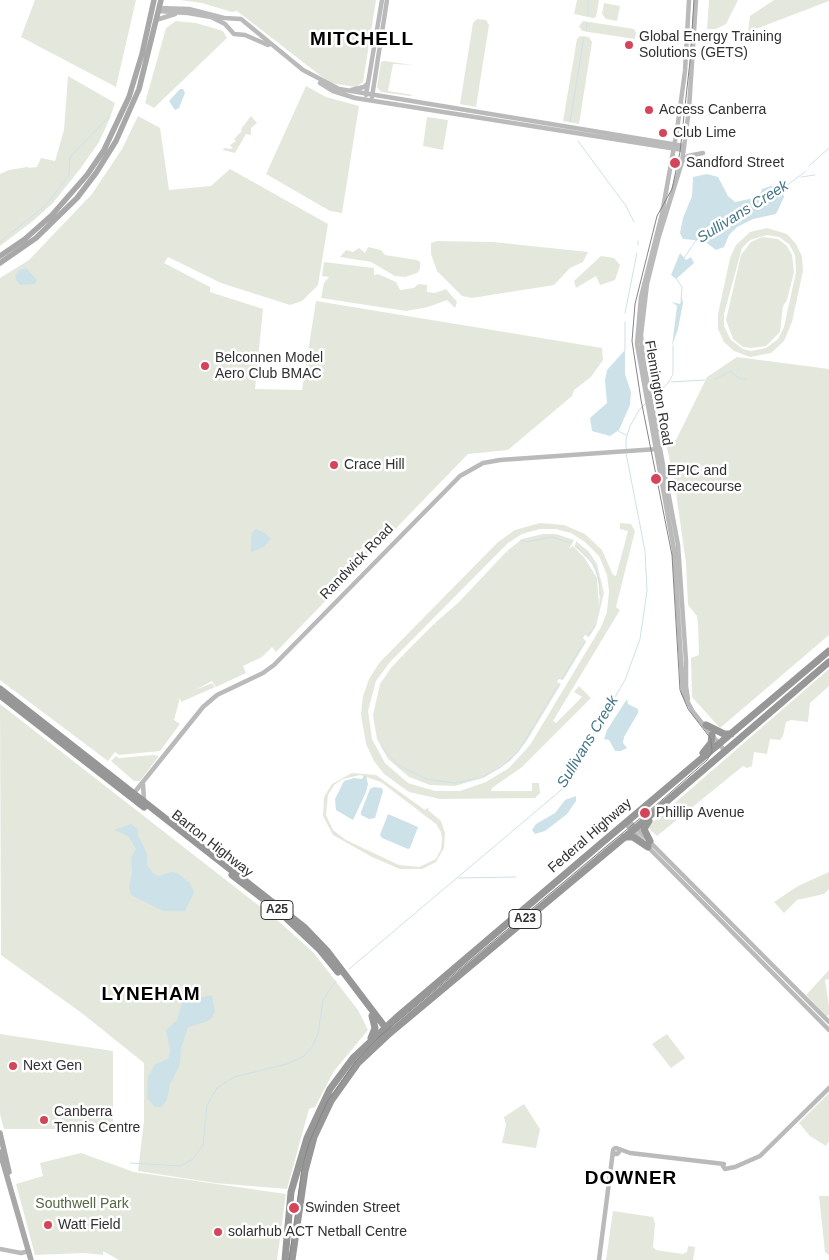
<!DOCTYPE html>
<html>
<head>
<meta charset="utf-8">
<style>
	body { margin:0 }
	canvas { display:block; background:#fff }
</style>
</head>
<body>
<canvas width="829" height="1260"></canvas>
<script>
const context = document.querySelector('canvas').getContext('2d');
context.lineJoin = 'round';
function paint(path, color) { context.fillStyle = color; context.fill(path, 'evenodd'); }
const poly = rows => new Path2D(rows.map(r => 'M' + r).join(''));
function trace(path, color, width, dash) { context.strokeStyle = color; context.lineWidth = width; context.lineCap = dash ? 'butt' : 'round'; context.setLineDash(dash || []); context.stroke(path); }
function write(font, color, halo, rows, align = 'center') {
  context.font = font + ' Arial,sans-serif'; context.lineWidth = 5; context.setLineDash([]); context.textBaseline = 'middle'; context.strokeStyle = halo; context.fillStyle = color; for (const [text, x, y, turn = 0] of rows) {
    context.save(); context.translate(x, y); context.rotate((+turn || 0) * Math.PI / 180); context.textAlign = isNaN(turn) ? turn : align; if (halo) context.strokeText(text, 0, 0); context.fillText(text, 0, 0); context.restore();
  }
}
paint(poly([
	[35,0,136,0,116,87,21,37],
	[180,0,376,0,363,82,356,87,330,83,237,11,232,12,202,3],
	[577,0,599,0,596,17,593,18,574,14],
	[709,0,738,0,726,24,716,29,707,29],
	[774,0,829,0,829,1,748,32,750,16],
	[604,3,620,6,617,21,606,19,602,14],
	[477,19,486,20,489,25,476,107,460,104,473,23],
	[176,21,196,23,223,31,227,38,154,108,145,103,166,28],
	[583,21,634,29,636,33,635,39,582,31,579,26],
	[580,36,589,37,592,42,579,124,563,121,577,39],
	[384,61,413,65,393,64,388,91,413,95,410,96,381,92,377,87,381,62],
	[68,76,115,103,110,118,99,142,80,169,53,203,33,221,0,246,0,174,9,170,27,167,27,165,28,168,37,167,41,158,55,161,64,130],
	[306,86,326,97,359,106,342,213,330,211,266,174],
	[138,116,160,128,169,190,211,186,230,169,328,224,318,285,302,301,290,305,221,283,168,257,164,263,210,287,210,292,263,309,255,389,302,390,316,301,602,348,603,360,591,377,574,390,572,396,508,450,468,454,276,652,272,647,262,657,243,666,246,673,216,687,212,681,195,690,212,683,215,687,181,702,180,698,174,720,180,724,160,751,119,755,115,752,108,761,0,680,0,278,29,260,92,194,122,149],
	[251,116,257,123,251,128,251,135,246,134,235,153,223,150,224,148,233,149,230,145,236,141,234,139,242,131,241,129],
	[427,117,448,120,443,150,423,146],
	[767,228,787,234,796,244,802,256,803,271,792,322,784,341,771,353,750,357,734,351,724,342,718,329,718,314,730,258,736,245,750,232],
	[767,235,779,237,789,244,795,255,796,272,784,327,778,339,766,348,751,351,743,349,731,340,724,326,724,314,742,248,750,240],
	[762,237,778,239,787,246,792,255,794,272,787,300,783,306,780,332,766,346,751,348,743,347,733,339,726,320,741,255,751,242],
	[437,241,493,242,588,252,583,262,570,268,554,285,472,298,462,296,437,271,431,254,431,243],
	[368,247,381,250,385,255,417,260,420,262,420,269,417,273,405,277,395,276,371,262,340,257,346,250,353,252,359,248,365,253],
	[601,256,614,258,620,265,615,280,600,285,596,276,576,288,574,281],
	[324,262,374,268,374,275,378,274,396,282,400,290,414,288,418,284,427,285,427,292,435,293,446,289,457,302,455,308,447,300,428,307,406,311,321,298,324,283,329,277,322,276],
	[737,357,829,369,829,635,720,728,692,697,691,658,699,655,698,624,697,616,688,605,686,563,674,479,666,444,676,440,707,377],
	[540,523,564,525,585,534,602,550,613,575,616,576,628,531,620,529,620,523,631,524,635,531,616,607,620,610,553,721,556,723,582,697,574,692,579,686,591,698,522,767,492,788,491,791,532,791,532,783,539,783,540,793,535,798,440,799,409,792,384,774,374,761,366,744,361,715,363,696,369,679,380,662,498,542,515,530],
	[540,529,556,529,571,533,585,542,599,556,607,575,609,591,607,612,601,627,530,745,509,768,486,782,460,791,435,791,408,783,385,763,372,739,368,711,376,681,390,662,508,543,522,534],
	[543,534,556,534,574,540,569,549,573,546,584,557,597,578,599,606,600,590,596,572,590,560,575,547,576,541,589,552,597,564,604,593,596,626,589,637,585,635,583,638,586,642,563,680,559,679,557,682,561,684,526,742,510,761,485,777,455,786,430,785,409,777,388,759,377,739,373,715,380,684,391,668,402,656,404,657,403,655,434,624,436,625,435,623,459,602,506,552,508,553,507,551,522,539],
	[829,669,829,686,810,703,808,722,791,720,786,722,783,736,780,740,770,739,767,754,754,752,752,766,747,768,743,766,657,836,647,827],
	[0,704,276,919,313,952,358,1010,368,1030,334,1071,315,1107,309,1109,287,1189,215,1183,138,1171,144,1121,144,1063,83,1014,1,955],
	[153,755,159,756,140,781,134,781,111,761,116,756,119,758],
	[352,773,376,775,425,810,429,807,428,810,441,821,445,833,444,848,436,862,422,869,400,869,372,857,333,835,323,816,324,797,332,784],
	[360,775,381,782,436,824,441,832,442,839,441,849,436,859,419,867,399,865,346,840,333,830,326,815,328,795,334,785,343,779],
	[624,832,622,837,393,1026,610,842],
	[829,872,829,889,824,894,797,900,784,913,774,902,798,886],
	[829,970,829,979,825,980,829,1006,829,1015,826,1016,806,995],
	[0,1034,113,1051,113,1126,109,1129,4,1129,0,1114],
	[667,1034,685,1058,671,1068,652,1044],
	[829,1093,829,1141,826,1146,810,1136,799,1123],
	[524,1104,540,1129,536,1148,502,1143,506,1125,504,1117],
	[81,1153,134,1172,286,1194,277,1260,119,1260,103,1251,103,1255,84,1253,35,1255,16,1184,43,1176,40,1163],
	[829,1196,829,1255,825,1252,819,1196],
	[613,1211,653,1217,655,1224,653,1247,656,1250,683,1254,687,1252,688,1246,695,1247,693,1260,606,1260]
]), '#e4e8dc');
paint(poly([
	[180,89,183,89,185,93,179,108,175,110,169,101],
	[707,174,718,177,728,196,735,202,759,197,762,189,771,186,782,188,784,197,776,214,753,219,737,227,729,235,724,247,716,250,704,241,683,239,680,233,683,218,692,196,693,177],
	[680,253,686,260,691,257,694,263,676,279,671,275],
	[26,268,37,280,35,284,20,285,16,280,15,275,19,270],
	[682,297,683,303,678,329,672,346,677,306,672,302,680,304],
	[625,350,625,374,631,392,630,405,619,430,610,436,592,431,590,418,607,403,605,380,607,370],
	[255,529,265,533,271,539,264,547,251,552,251,535],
	[627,699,628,704,638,709,638,713,624,737,623,743,627,748,621,751,615,751,609,740,604,739,607,730],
	[364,776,366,776,368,784,366,792,353,820,336,810,335,799,344,781,354,778,362,779],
	[374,787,382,788,383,791,375,818,369,819,361,815,361,812,370,789],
	[576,796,576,801,567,814,545,831,535,834,532,830,536,824,555,813,565,800],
	[388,814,418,827,410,848,408,849,382,838,380,835],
	[131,824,138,829,138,835,147,854,147,865,153,873,159,876,171,872,177,873,190,883,194,892,185,911,163,911,131,895,129,887,132,873,131,857,136,849,128,836,114,830],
	[189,993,202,997,212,995,215,1012,212,1018,206,1022,188,1027,181,1049,180,1065,170,1084,167,1100,161,1107,155,1107,147,1098,148,1077,155,1064,168,1059,170,1051,166,1030,177,1020,182,1003]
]), '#cde1e9');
trace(poly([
	[588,0,588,15],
	[586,30,587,23],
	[570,122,584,37],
	[578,141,626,206,634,222],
	[809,166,829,148],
	[801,177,815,175],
	[782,189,806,171],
	[0,242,46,205,69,175,70,157,109,117],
	[638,245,638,241],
	[684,258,697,239],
	[676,278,682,287,681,300],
	[625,313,637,253],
	[625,322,625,350],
	[738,369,739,369],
	[731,372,741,379,746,379],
	[715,379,733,370],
	[671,382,705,380],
	[652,398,669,382,673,374,673,346],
	[618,431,626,435],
	[626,449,626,439,630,426,639,410,647,402],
	[521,540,525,542,552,537,571,543],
	[575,545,594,565,599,580,600,595],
	[588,636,595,626],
	[562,679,585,641],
	[381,746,398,765,426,779,454,783,481,778,501,767,518,752,559,684],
	[459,878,516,877],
	[349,969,560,791,625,680,640,639,647,591,645,551,626,453],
	[130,1163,180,1166,193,1159,203,1145,207,1105,217,1088,234,1077,287,1064,304,1056,312,1047,318,1034,323,1000,336,981]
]), '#cde1e9', 1);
trace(poly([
	[689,0,685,71,677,130,662,214,641,297,637,344,674,550,683,693,693,712,724,750],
	[159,8,189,9,224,18,241,19,303,70,339,89,684,146],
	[158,11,188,13,211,17,225,24,234,34,245,35,268,45],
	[156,20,175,14],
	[320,83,333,91,355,98,683,150],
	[351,90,364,87,368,83],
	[366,95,382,0],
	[372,97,387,0],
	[682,161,688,156,703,153],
	[688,699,686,686,686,661,678,545,643,358,641,335,647,284,659,236,682,162,689,109,696,0],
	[143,784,144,800],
	[134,793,203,707,217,695,263,673,274,665,460,476,483,463,500,460,657,449],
	[628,820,829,1022],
	[625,823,642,841],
	[647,846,829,1030],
	'613 1151a3 3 0 1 1 6 0a3 3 0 1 1-6 0Z',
	[619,1149,630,1153,724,1164],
	[723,1166,725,1169,735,1167,760,1156,829,1088],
	[0,1249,21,1253,29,1251],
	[599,1260,613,1151]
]), '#bababa', 4.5);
trace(poly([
	[0,256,25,239,52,215,87,175,104,150,129,97,142,54,154,0],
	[0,263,36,238,77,198,96,173,116,141,139,89,161,0],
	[0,1133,9,1172],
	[0,1152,31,1260]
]), '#a8a8a8', 5.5);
trace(poly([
	[0,689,304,927,328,952,388,1031],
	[0,695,144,807],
	[706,725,724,734,731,734],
	[703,753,711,743,712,735],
	[649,821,644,829,650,841],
	[624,837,633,837,648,847],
	[232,875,271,905],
	[285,917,320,950,338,972],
	[371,1038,375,1028,372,1016],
	[285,1260,291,1192,307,1138,330,1089,353,1058,396,1018,604,841,829,651],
	[292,1260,305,1171,314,1137,331,1101,358,1063,390,1033,638,826,829,662]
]), '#979797', 7);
trace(poly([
	[289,1260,302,1168,309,1143,327,1102,356,1061,380,1036,429,995,662,800,707,760,712,752,711,739,688,709,680,690,672,555,641,400,632,341,635,304,657,216,672,189,680,152,690,61,694,0]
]), '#858585', 1);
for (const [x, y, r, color] of [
	[629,45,5,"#d4445b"],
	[649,110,5,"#d4445b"],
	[663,133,5,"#d4445b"],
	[675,163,6,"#d4445b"],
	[205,366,5,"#d4445b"],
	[334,465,5,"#d4445b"],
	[656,479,6,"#d4445b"],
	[645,813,6,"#d4445b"],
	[13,1066,5,"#d4445b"],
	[44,1120,5,"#d4445b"],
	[294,1208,6,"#d4445b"],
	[48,1225,5,"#d4445b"],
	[218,1232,5,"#d4445b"]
]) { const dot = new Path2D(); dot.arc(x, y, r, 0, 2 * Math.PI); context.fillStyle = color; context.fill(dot); trace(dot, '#fff', 2); }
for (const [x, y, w] of [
	[277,910,32],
	[525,919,32]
]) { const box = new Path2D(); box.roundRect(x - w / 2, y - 9.5, w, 19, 4); context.fillStyle = '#fff'; context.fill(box); trace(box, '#303030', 1); }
write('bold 12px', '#303030', null, [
	["A25",277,910],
	["A23",525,919]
]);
write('14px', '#303030', '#fff', [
	["Global Energy Training",639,37],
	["Solutions (GETS)",639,53],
	["Access Canberra",659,110],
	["Club Lime",673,133],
	["Sandford Street",686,163],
	["Belconnen Model",215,358],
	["Aero Club BMAC",215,374],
	["Crace Hill",344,465],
	["EPIC and",667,471],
	["Racecourse",667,487],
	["Phillip Avenue",656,813],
	["Next Gen",23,1066],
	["Canberra",54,1112],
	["Tennis Centre",54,1128],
	["Swinden Street",305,1208],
	["Watt Field",58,1225],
	["solarhub ACT Netball Centre",228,1232]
], 'left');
write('14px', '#303030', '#fff', [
	["Flemington Road",658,393,80],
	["Randwick Road",357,562,-46],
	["Federal Highway",590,836,-41],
	["Barton Highway",212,844,38]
]);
write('14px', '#566741', '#fff', [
	["Southwell Park",82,1204]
]);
write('italic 15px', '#45768a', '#fff', [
	["Sullivans Creek",743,212,-32],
	["Sullivans Creek",588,742,-59]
]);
context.letterSpacing = '1px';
write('bold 19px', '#000', '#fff', [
	["MITCHELL",362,40],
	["LYNEHAM",151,995],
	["DOWNER",631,1179]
]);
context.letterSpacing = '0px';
</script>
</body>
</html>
